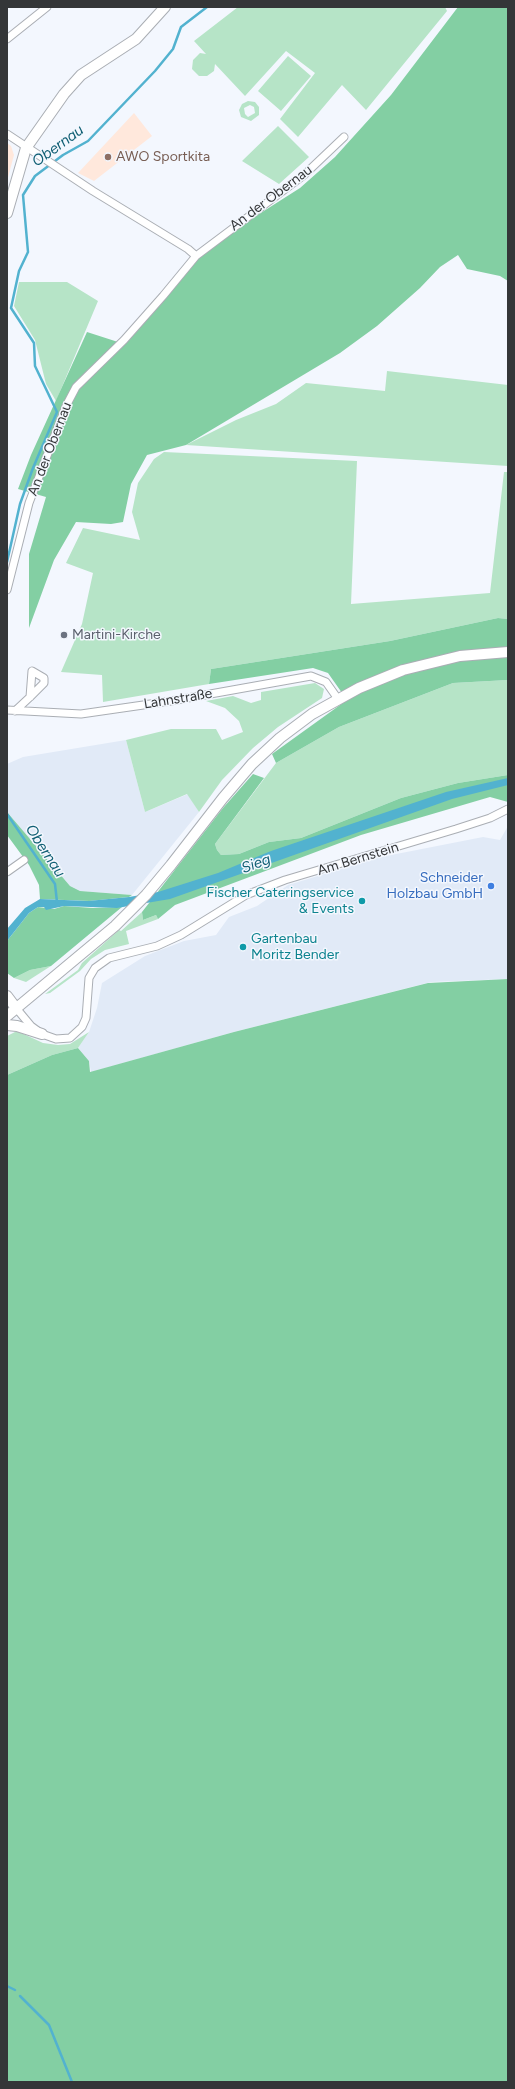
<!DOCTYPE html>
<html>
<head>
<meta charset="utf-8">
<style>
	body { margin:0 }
	#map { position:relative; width:515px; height:2089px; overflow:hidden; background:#f3f7fe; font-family:Figtree,sans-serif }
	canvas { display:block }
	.frame { position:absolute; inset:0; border:8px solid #343638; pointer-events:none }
</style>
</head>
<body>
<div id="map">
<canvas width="515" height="2089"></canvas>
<div class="frame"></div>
</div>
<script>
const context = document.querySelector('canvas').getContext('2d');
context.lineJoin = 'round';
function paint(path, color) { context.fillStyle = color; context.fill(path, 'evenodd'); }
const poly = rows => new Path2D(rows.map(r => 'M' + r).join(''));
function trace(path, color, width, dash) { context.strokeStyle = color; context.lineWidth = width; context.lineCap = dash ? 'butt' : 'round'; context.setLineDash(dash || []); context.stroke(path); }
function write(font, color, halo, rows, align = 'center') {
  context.font = font + ' Figtree,sans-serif'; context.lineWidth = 3; context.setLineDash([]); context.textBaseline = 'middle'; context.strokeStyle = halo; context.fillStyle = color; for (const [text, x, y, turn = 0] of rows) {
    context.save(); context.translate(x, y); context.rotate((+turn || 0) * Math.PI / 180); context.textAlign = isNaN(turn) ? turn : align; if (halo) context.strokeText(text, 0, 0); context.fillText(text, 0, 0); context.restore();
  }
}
paint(poly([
	[126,740,145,812,188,794,199,812,132,895,80,891,70,886,7,812,7,764,23,757],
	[508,826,508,979,431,982,234,1032,91,1072,89,1061,78,1048,89,1032,97,1008,102,983,145,956,184,941,216,935,229,917,257,906,288,885,381,857,483,837,500,840]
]), '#e1eaf7');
paint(poly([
	[134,113,152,136,94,181,78,173],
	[7,143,11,146,14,155,7,181]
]), '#ffe8dc');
paint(poly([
	[238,7,445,7,447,11,366,110,342,85,298,137,280,119,315,73,286,51,245,96,215,64,214,71,207,76,199,76,192,69,193,60,200,53,206,54,194,41],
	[288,56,311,76,281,111,258,91],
	[248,101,255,102,259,107,259,115,251,121,241,117,239,110,242,104],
	[250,105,254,107,255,113,248,117,245,114,244,108],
	[278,126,309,157,279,184,242,161],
	[19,282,67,282,98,301,56,401,46,384,35,340,14,306],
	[387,371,508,385,508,466,186,445,236,420,276,404,306,383,385,391],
	[164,452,357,461,351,604,490,593,504,472,508,472,508,619,498,618,390,641,211,669,209,684,103,702,102,675,61,672,82,624,93,573,66,563,83,528,140,540,132,512,138,483,154,459],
	[508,680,508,775,458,783,401,798,301,838,269,842,239,854,221,855,217,850,215,844,276,763,339,727,453,683],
	[315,683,324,689,322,698,278,727,253,748,222,780,199,812,187,794,145,812,126,740,171,729,216,729,222,740,243,732,239,721,225,708,206,701,233,696,251,703,261,700,261,692],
	[142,912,143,920,156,915,158,919,126,931,129,944,105,950,91,959,80,971,50,993,45,994,78,970,82,963,119,930,121,931],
	[51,966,26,982,14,978,30,970],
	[17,1031,43,1043,58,1045,70,1044,89,1032,78,1048,52,1055,7,1075,7,1036]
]), '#b6e4c7');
paint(poly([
	[458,7,508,7,508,281,500,276,467,269,458,255,440,267,420,288,377,326,340,353,186,445,147,455,131,484,123,522,111,524,76,522,54,560,29,628,29,554,46,497,18,489,31,455,87,332,118,342,195,259,256,216,300,188,335,157,391,95],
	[498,618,508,619,508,680,453,683,339,727,276,763,272,754,347,700,328,673,313,668,209,684,211,669,390,641],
	[253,774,264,778,215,844,217,850,221,855,239,854,269,842,301,838,401,798,458,783,508,775,508,802,490,797,361,835,175,905,158,919,156,915,143,920,142,912,223,808],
	[7,812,70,886,80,891,132,895,129,897,89,901,40,899,39,885,29,865,7,835],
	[64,906,93,908,122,907,51,966,30,970,14,978,7,973,7,941,29,913,38,907,54,909],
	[508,979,508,2082,7,2082,7,1075,52,1055,78,1048,89,1061,90,1072,234,1032,428,983]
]), '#83cfa3');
paint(poly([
	[508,778,508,785,452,799,170,899,117,908,64,906,46,910,44,907,38,907,29,913,7,941,7,929,25,908,40,899,88,901,129,897,158,892,218,873,271,851,446,792]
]), '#52b2cf');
trace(poly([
	[7,562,20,504,33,468,57,412,35,366,34,343,11,308,19,271,28,252,23,195,35,176,63,155,88,141,155,71,173,49,181,27,207,7],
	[7,814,55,884,57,902],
	[7,1986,15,1990],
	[20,1996,49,2025,72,2082]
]), '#52b2cf', 2.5);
const street = poly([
	[7,39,47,7],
	[7,134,93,191,188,249,196,256],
	[7,590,29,503,66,406,76,387,124,340,163,296,196,256,304,175,344,137],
	[7,710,81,714,171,701,311,676,326,682,338,699],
	[15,711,30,697,44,683,44,678,32,671,30,697],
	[7,872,24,860],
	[16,1008,31,1026,42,1034,56,1039,70,1038,82,1027,86,1018,89,978,95,968,109,958,157,946,181,935,246,895,285,880,456,829,490,818,508,809]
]);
const secondary = poly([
	[7,213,26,148,64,94,81,75,136,39,165,7],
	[7,996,16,1008],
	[7,1016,115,926,146,895,171,865,223,798,252,764,280,738,312,714,359,688,403,670,460,656,508,652],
	[7,1025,17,1026,42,1034]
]);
trace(street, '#aaaeb4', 9);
trace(secondary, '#aaaeb4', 12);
trace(street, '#fff', 7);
trace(secondary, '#fff', 10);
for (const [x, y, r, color] of [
	[108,157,4,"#8d6e63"],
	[64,635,4,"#6b7280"],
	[491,886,4,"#3f7fe0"],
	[362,901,4,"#0f9aa8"],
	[243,947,4,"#0f9aa8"]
]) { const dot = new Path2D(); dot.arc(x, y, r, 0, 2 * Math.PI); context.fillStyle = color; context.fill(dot); trace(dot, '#f3f7fe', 1.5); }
write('14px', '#785e54', '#f3f7fe', [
	["AWO Sportkita",116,157]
], 'left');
write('14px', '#343638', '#f3f7fe', [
	["An der Obernau",271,198,-37],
	["An der Obernau",50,449,-69],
	["Lahnstraße",178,699,-9],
	["Am Bernstein",358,859,-17]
]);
write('14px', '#5b616d', '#f3f7fe', [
	["Martini-Kirche",72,635]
], 'left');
write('14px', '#366cbe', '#f3f7fe', [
	["Schneider",483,878],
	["Holzbau GmbH",483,894]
], 'right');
write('14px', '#0d838f', '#f3f7fe', [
	["Fischer Cateringservice",354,893],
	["& Events",354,909],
	["Gartenbau",251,939,"left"],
	["Moritz Bender",251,955,"left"]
], 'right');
write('italic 15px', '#105f74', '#f3f7fe', [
	["Obernau",58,146,-36],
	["Obernau",45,851,57],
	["Sieg",256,864,-20]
]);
</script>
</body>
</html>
